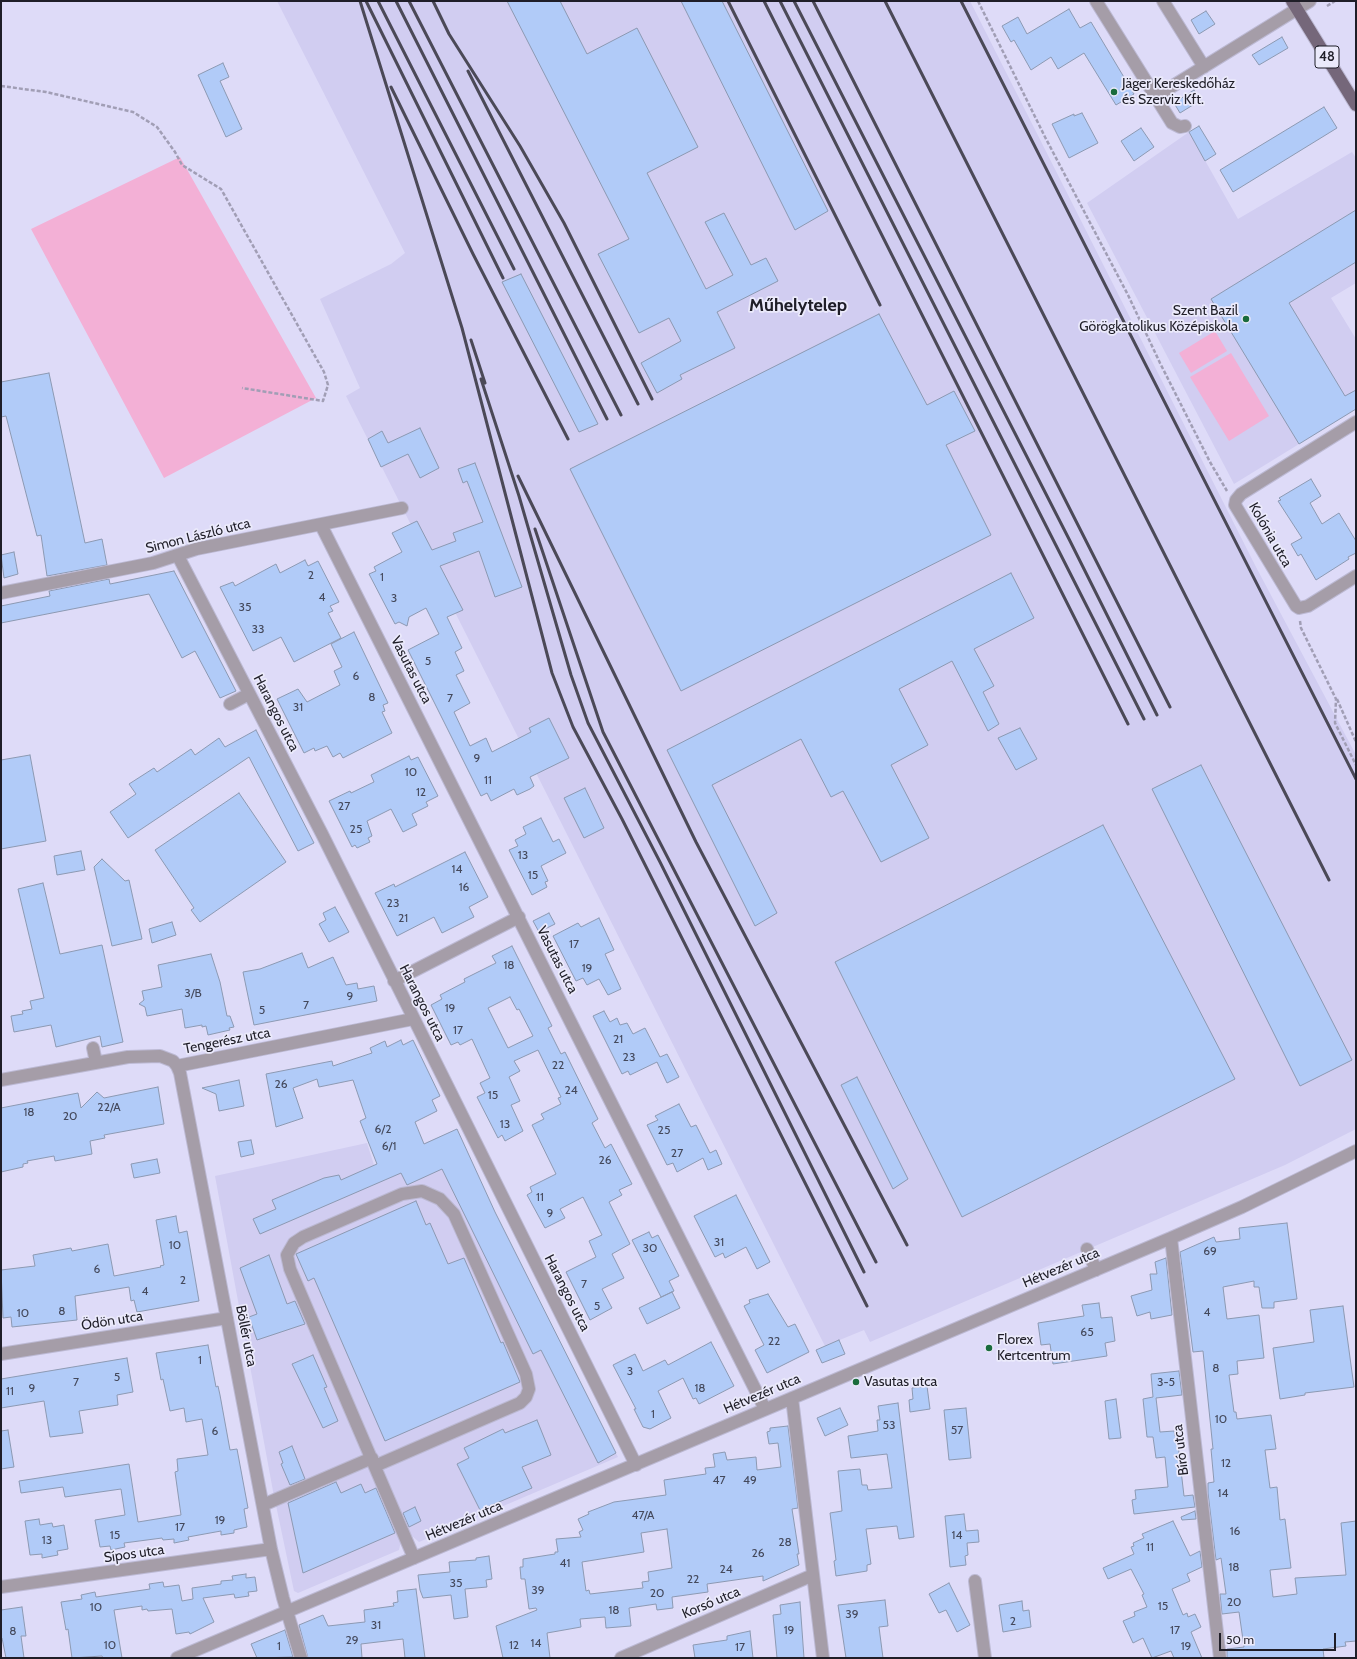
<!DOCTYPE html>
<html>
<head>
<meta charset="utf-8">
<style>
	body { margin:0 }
	#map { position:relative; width:1357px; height:1659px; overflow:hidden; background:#dedbf8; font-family:Cabin,sans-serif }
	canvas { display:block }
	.frame { position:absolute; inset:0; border:2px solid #1f1e28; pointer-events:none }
	.scale { position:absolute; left:1219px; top:1633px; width:117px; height:18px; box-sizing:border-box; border:2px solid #1f1e28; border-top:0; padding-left:5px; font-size:12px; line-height:14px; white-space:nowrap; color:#1f1e28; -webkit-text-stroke:3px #ebeafb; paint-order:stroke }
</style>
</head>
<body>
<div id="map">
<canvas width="1357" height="1659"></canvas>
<div class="frame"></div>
<div class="scale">50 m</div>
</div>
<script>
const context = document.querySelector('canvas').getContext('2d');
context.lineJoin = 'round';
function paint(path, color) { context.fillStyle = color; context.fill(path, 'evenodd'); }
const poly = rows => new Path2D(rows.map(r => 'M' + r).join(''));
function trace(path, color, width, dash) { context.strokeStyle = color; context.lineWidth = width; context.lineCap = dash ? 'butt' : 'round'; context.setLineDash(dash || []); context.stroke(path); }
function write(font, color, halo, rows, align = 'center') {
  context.font = font + ' Cabin,sans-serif'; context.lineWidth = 3.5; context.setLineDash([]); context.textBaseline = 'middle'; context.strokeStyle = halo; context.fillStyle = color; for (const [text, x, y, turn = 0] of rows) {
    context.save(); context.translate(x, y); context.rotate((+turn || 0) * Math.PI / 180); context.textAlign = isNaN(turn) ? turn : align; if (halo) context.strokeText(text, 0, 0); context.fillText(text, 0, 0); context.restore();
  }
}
paint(poly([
	[277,1,970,1,1256,567,1356,755,1356,1129,1285,1165,870,1342,864,1330,825,1346,346,396,360,388,320,299,391,264,405,253],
	[1189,132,1238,219,1352,152,1356,158,1356,283,1331,298,1356,339,1356,409,1234,484,1087,203],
	[457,1129,495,1213,618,1457,419,1542,412,1536,401,1541,399,1550,298,1593,294,1591,273,1491,215,1176,367,1143,374,1165]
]), '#d1cdf1');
paint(poly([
	[180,157,316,398,164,478,31,229],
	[1215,331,1227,351,1191,373,1179,353],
	[1231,353,1269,416,1229,441,1190,377]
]), '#f3b0d6');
const building = poly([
	[507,1,560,1,587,54,637,28,698,147,647,173,706,289,733,275,705,222,724,213,751,265,766,258,778,281,717,312,735,348,680,375,682,379,657,393,641,363,681,341,669,318,639,333,598,254,629,239,507,1],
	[681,1,722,1,828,211,795,230,681,1],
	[1069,9,1080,28,1091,22,1134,94,1116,105,1084,53,1058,69,1051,57,1031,70,1014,40,1011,42,1002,26,1018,17,1027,34,1069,9],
	[1206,11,1215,24,1199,34,1191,20,1206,11],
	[1282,37,1288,48,1259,65,1252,55,1282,37],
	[223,63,229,77,220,81,242,129,226,137,198,75,223,63],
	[1194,90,1201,100,1180,113,1174,103,1194,90],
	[1324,107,1337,128,1233,192,1220,170,1324,107],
	[1082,113,1098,143,1069,158,1052,124,1074,114,1074,116,1082,113],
	[1199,126,1216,154,1205,161,1189,132,1199,126],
	[1141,128,1154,147,1134,161,1121,141,1141,128],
	[1356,210,1356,262,1289,303,1345,396,1356,390,1356,409,1299,444,1211,299,1356,210],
	[521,274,598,424,579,432,502,282,521,274],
	[879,314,927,405,954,391,975,431,946,445,991,535,681,691,570,469,879,314],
	[49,373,85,543,102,539,107,565,47,576,41,535,37,536,6,416,1,417,1,382,49,373],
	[420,428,439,468,420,478,408,454,381,467,368,439,382,431,388,443,420,428],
	[475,463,522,587,495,597,479,551,440,566,463,610,447,617,462,648,455,652,464,671,456,675,470,703,454,712,470,746,486,738,492,752,531,732,529,728,549,718,569,758,530,777,534,786,530,789,517,795,514,789,491,801,487,793,481,796,408,650,439,634,426,608,409,617,407,626,399,622,395,624,369,574,376,571,374,567,402,552,392,533,417,521,432,550,456,541,453,533,483,522,467,481,463,483,458,469,475,463],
	[1311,479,1321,496,1310,503,1322,524,1339,513,1356,541,1356,553,1348,557,1349,559,1316,580,1301,554,1298,556,1291,544,1302,538,1278,501,1281,500,1279,498,1311,479],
	[14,552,18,574,4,578,1,555,14,552],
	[305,560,308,566,318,561,339,602,330,606,333,611,328,613,341,638,294,662,281,637,253,651,220,587,233,582,235,586,276,564,280,573,305,560],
	[174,571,236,691,220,698,195,651,182,658,149,594,1,623,1,606,50,596,49,591,109,579,110,584,174,571],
	[1011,573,1034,618,974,649,994,686,983,692,999,724,988,731,952,661,899,689,928,745,891,765,929,838,881,862,843,791,831,797,801,739,712,785,777,913,755,926,667,750,1011,573],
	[354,632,388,703,383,705,385,711,382,712,392,733,343,758,340,753,333,757,327,746,315,751,314,748,304,753,277,699,298,689,307,702,340,685,334,671,342,667,331,644,354,632],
	[1020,728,1037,759,1016,770,998,738,1020,728],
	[256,730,314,843,298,851,249,757,128,838,110,812,136,794,129,784,154,768,157,772,191,749,195,755,219,738,225,747,256,730],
	[30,755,46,841,1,849,1,760,30,755],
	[409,756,411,760,418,757,438,796,426,802,428,806,412,814,417,825,403,832,391,809,367,821,372,836,368,838,370,842,357,848,355,845,352,847,329,801,350,791,351,793,374,782,371,775,409,756],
	[1201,765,1352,1060,1300,1086,1152,789,1201,765],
	[585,788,604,828,584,838,564,798,585,788],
	[239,793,286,862,200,922,191,910,194,908,155,850,239,793],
	[541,818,553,842,559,839,566,853,541,866,548,881,545,882,547,887,532,895,509,850,518,846,515,840,526,834,523,827,541,818],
	[1103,825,1235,1079,962,1217,835,962,1103,825],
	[81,851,85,870,57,875,54,856,81,851],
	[465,852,488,897,469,907,474,917,442,933,434,917,397,936,375,893,394,884,395,887,465,852],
	[102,859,125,881,129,880,142,939,112,946,94,867,102,859],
	[43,883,60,954,102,945,123,1042,102,1047,100,1036,56,1047,51,1025,14,1032,11,1016,23,1014,22,1011,32,1009,30,1001,44,998,18,889,43,883],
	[335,907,349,932,329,942,319,924,326,920,323,913,335,907],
	[549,913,555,924,539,932,533,921,549,913],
	[599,918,614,950,605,954,621,989,608,995,599,979,587,985,583,978,576,981,553,936,578,923,581,927,599,918],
	[172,922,176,935,152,943,149,929,172,922],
	[512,946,552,1026,548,1028,561,1054,565,1052,598,1119,592,1123,605,1148,611,1144,632,1184,619,1190,622,1195,609,1202,630,1244,612,1254,624,1278,602,1289,612,1308,590,1320,566,1272,596,1257,589,1241,602,1235,583,1197,560,1209,565,1218,545,1228,527,1195,532,1192,530,1187,556,1174,532,1125,544,1119,541,1114,561,1104,558,1098,561,1097,538,1050,514,1061,520,1071,509,1077,520,1101,511,1105,523,1131,505,1141,502,1135,498,1138,477,1097,485,1093,480,1083,490,1078,472,1039,460,1045,458,1042,451,1045,431,1005,442,999,440,995,465,982,464,979,496,963,492,956,512,946],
	[510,997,517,1010,519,1009,533,1036,508,1048,488,1008,510,997],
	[302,953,308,968,333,957,346,985,357,983,358,989,374,986,377,1001,254,1025,243,972,260,969,302,953],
	[211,954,220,982,227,1016,230,1016,234,1027,229,1028,230,1030,208,1035,206,1026,202,1027,202,1025,185,1028,182,1009,147,1016,145,1007,139,1004,144,1000,142,991,162,987,158,965,211,954],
	[604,1011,610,1022,617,1018,620,1025,627,1023,633,1034,645,1028,660,1057,667,1054,679,1077,667,1083,657,1062,630,1075,628,1071,622,1074,593,1016,604,1011],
	[401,1040,403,1045,413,1040,440,1096,432,1100,437,1111,415,1122,424,1144,457,1129,495,1212,616,1453,598,1463,541,1350,533,1354,442,1169,407,1185,401,1173,260,1234,253,1219,276,1209,272,1200,324,1178,339,1175,341,1180,377,1164,360,1121,366,1118,353,1080,319,1087,317,1079,293,1088,303,1118,276,1127,266,1074,332,1061,333,1066,372,1053,370,1048,385,1041,387,1047,401,1040],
	[857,1077,908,1179,893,1189,841,1085,857,1077],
	[239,1080,244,1106,219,1111,216,1094,202,1088,239,1080],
	[158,1087,164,1124,104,1135,105,1138,90,1141,92,1154,55,1161,54,1156,27,1161,28,1163,23,1164,23,1167,1,1172,1,1108,78,1093,81,1108,97,1092,104,1098,158,1087],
	[679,1104,691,1127,696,1125,710,1153,716,1150,722,1164,708,1170,703,1158,677,1172,673,1163,667,1165,647,1125,658,1120,655,1116,679,1104],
	[251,1140,254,1154,241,1157,238,1142,251,1140],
	[157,1159,160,1173,134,1178,131,1164,157,1159],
	[736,1195,770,1262,757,1269,746,1247,725,1258,723,1253,715,1257,694,1216,736,1195],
	[416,1201,426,1225,430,1223,448,1264,464,1258,501,1343,503,1342,520,1382,385,1441,314,1278,308,1281,296,1254,416,1201],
	[176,1216,179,1233,187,1231,199,1301,137,1312,134,1300,131,1301,129,1287,75,1296,77,1320,12,1327,11,1317,3,1318,1,1270,35,1266,33,1255,71,1248,72,1251,108,1244,114,1276,161,1267,160,1266,164,1265,156,1220,176,1216],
	[1287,1223,1297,1299,1274,1302,1274,1308,1262,1308,1259,1287,1254,1287,1254,1281,1223,1287,1227,1319,1259,1315,1264,1358,1237,1361,1238,1374,1229,1375,1234,1412,1236,1412,1237,1419,1271,1415,1276,1449,1265,1450,1270,1488,1277,1487,1280,1520,1285,1519,1291,1568,1270,1570,1273,1597,1297,1594,1295,1578,1346,1575,1341,1523,1356,1521,1356,1641,1345,1642,1346,1646,1323,1649,1324,1658,1227,1658,1227,1649,1244,1647,1239,1612,1222,1614,1220,1594,1226,1594,1221,1558,1216,1560,1208,1493,1208,1483,1214,1482,1211,1449,1213,1449,1203,1351,1193,1352,1180,1252,1214,1237,1216,1242,1240,1239,1239,1228,1287,1223],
	[649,1232,652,1238,658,1235,679,1276,669,1281,674,1291,661,1297,632,1240,649,1232],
	[269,1255,287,1304,295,1301,305,1324,257,1340,249,1317,257,1314,240,1268,269,1255],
	[1166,1258,1172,1315,1151,1319,1150,1312,1137,1316,1131,1296,1152,1290,1150,1274,1157,1274,1155,1262,1166,1258],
	[672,1292,680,1308,647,1324,639,1308,672,1292],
	[768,1294,788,1327,795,1324,809,1352,767,1373,755,1350,764,1345,744,1306,750,1303,749,1300,768,1294],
	[1099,1303,1101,1318,1112,1317,1115,1341,1105,1343,1107,1356,1053,1364,1050,1344,1041,1345,1038,1323,1084,1316,1082,1305,1099,1303],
	[1343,1306,1354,1387,1305,1393,1305,1395,1280,1399,1273,1348,1314,1342,1310,1310,1343,1306],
	[839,1340,845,1354,822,1363,816,1350,839,1340],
	[711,1342,734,1386,699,1404,696,1398,693,1399,683,1378,658,1391,671,1418,650,1429,643,1427,634,1409,636,1409,613,1365,635,1354,643,1371,665,1360,668,1365,711,1342],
	[208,1345,216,1387,218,1386,220,1395,230,1450,237,1449,248,1508,244,1509,247,1527,234,1530,234,1533,221,1535,221,1531,188,1537,189,1540,174,1543,174,1539,163,1540,162,1538,124,1543,125,1547,111,1550,110,1546,100,1547,95,1520,125,1515,121,1489,65,1497,63,1487,21,1493,19,1481,129,1464,138,1522,181,1515,175,1472,178,1471,177,1459,208,1455,202,1419,186,1422,184,1408,170,1411,163,1379,161,1380,156,1353,208,1345],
	[313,1355,327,1387,324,1388,338,1421,323,1428,292,1364,313,1355],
	[127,1358,133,1392,117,1395,118,1405,79,1411,83,1433,50,1437,44,1401,1,1408,1,1379,127,1358],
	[1179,1371,1182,1395,1156,1398,1160,1432,1174,1431,1175,1436,1177,1436,1184,1496,1193,1495,1195,1507,1134,1514,1132,1500,1136,1499,1135,1490,1168,1487,1165,1457,1156,1458,1153,1437,1147,1437,1143,1399,1153,1397,1151,1374,1179,1371],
	[927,1386,930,1409,910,1412,909,1400,913,1399,912,1388,927,1386],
	[1116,1399,1121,1438,1109,1439,1105,1401,1116,1399],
	[898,1403,914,1537,899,1539,897,1526,866,1529,871,1564,867,1565,867,1571,836,1576,834,1561,836,1560,830,1513,842,1511,838,1471,860,1469,862,1485,867,1485,868,1490,892,1488,887,1454,851,1458,848,1436,878,1431,877,1420,880,1420,878,1406,898,1403],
	[840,1408,848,1425,825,1436,817,1418,840,1408],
	[966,1408,971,1458,949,1460,944,1410,966,1408],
	[537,1420,551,1455,522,1467,532,1488,480,1510,457,1464,469,1458,464,1448,503,1429,505,1433,537,1420],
	[788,1426,798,1508,792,1509,799,1554,797,1554,799,1565,763,1581,763,1576,707,1584,708,1592,672,1597,673,1608,657,1610,656,1604,629,1608,631,1626,606,1628,605,1617,580,1619,581,1627,547,1633,550,1658,503,1658,496,1626,537,1610,536,1608,529,1609,525,1579,521,1579,520,1567,523,1567,523,1559,555,1554,555,1552,558,1552,556,1539,581,1537,579,1532,583,1530,578,1519,589,1514,588,1512,614,1502,666,1495,664,1480,706,1474,705,1468,715,1467,713,1454,725,1452,727,1460,756,1457,757,1470,781,1467,778,1443,769,1444,767,1432,770,1431,770,1428,788,1426],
	[667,1529,672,1568,648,1572,649,1581,642,1582,643,1588,590,1594,589,1590,586,1591,582,1562,644,1552,641,1533,667,1529],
	[8,1430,14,1467,1,1469,1,1431,8,1430],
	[292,1446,305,1479,290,1485,281,1464,283,1463,279,1452,292,1446],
	[336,1482,341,1493,361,1484,365,1493,376,1488,395,1533,303,1573,288,1503,336,1482],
	[415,1507,421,1521,409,1527,403,1513,415,1507],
	[1195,1511,1196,1519,1182,1520,1181,1517,1195,1511],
	[964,1514,966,1531,978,1530,979,1542,967,1543,968,1555,965,1556,966,1565,950,1567,945,1516,964,1514],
	[39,1519,40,1525,52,1523,53,1527,64,1525,68,1549,57,1551,58,1555,42,1558,42,1554,30,1555,25,1521,39,1519],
	[1173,1521,1190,1556,1200,1551,1202,1567,1187,1574,1190,1581,1172,1589,1183,1615,1187,1613,1188,1617,1195,1614,1201,1627,1191,1632,1202,1658,1174,1658,1171,1651,1152,1658,1143,1638,1133,1643,1123,1621,1135,1616,1134,1612,1147,1607,1142,1595,1144,1594,1131,1569,1108,1579,1103,1568,1134,1554,1131,1547,1134,1546,1133,1543,1144,1538,1142,1534,1173,1521],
	[489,1556,492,1579,486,1580,487,1587,465,1589,468,1617,454,1619,451,1595,423,1598,420,1590,418,1575,450,1572,449,1562,476,1560,476,1558,489,1556],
	[246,1574,246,1578,255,1577,257,1591,248,1592,249,1596,235,1598,234,1594,203,1598,214,1622,190,1634,189,1632,176,1634,172,1609,148,1611,147,1609,142,1610,142,1606,114,1610,122,1658,103,1658,102,1656,72,1658,68,1629,66,1630,61,1602,82,1599,81,1595,95,1592,96,1597,150,1589,149,1584,163,1582,164,1587,179,1585,182,1601,193,1599,192,1588,221,1584,221,1581,233,1580,232,1576,246,1574],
	[949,1583,970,1625,957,1632,946,1610,939,1613,929,1594,949,1583],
	[416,1589,425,1658,405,1658,403,1639,361,1644,362,1658,308,1658,299,1625,323,1615,328,1626,365,1622,364,1610,394,1606,393,1603,398,1602,397,1591,416,1589],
	[885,1600,888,1626,879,1627,883,1658,846,1658,838,1605,885,1600],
	[1022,1601,1023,1611,1029,1610,1031,1627,1003,1632,999,1605,1022,1601],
	[800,1602,804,1658,777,1658,773,1615,781,1614,780,1605,800,1602],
	[22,1607,26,1636,21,1636,24,1658,6,1658,2,1638,1,1638,1,1610,22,1607],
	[285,1630,293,1657,257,1658,251,1644,285,1630],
	[750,1631,753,1658,695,1658,693,1645,727,1640,727,1636,750,1631]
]);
paint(building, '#b1cbf8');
trace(building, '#8c99b2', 1);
const minor = poly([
	[1096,1,1172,123,1180,127,1185,126],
	[1163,1,1204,67],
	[1155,97,1310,1],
	[1356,422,1241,494,1236,500,1235,505,1296,606,1299,608,1308,606,1356,576],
	[321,525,765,1409],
	[178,556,322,834,636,1465],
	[1,593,153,563,196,549,402,508],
	[230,704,249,694],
	[394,981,519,917],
	[93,1048,96,1062],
	[177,1066,180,1073,271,1549,283,1598,301,1658],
	[1,1080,128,1057,160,1056,173,1061,177,1066,413,1019],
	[1171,1238,1220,1658],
	[1087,1249,1096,1270],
	[1,1354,227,1318],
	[792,1398,823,1658],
	[375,1466,520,1403,526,1397,529,1389,526,1374,454,1214,440,1199,422,1191,402,1194,303,1237,294,1243,287,1255,290,1269,414,1558],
	[263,1505,372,1458],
	[975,1581,985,1658],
	[1,1587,271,1549],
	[177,1658,1171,1238,1242,1207,1356,1151],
	[621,1658,813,1575]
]);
const major = poly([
	[1292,1,1356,105]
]);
trace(minor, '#bcb9d3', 14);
trace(major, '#bcb9d3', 14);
trace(poly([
	[978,1,1045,137,1128,295,1160,363,1210,462,1227,491],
	[1327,6,1335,1],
	[1,86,46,92,133,112,157,127,175,152,182,165,221,189,324,372,328,385,323,401,242,388],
	[1300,621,1301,628,1336,699,1335,723,1356,765],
	[1337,699,1356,742]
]), '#a19eb5', 2.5, [4, 2]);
trace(minor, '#a59da8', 12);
trace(major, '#75677a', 12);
trace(poly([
	[360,1,462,328,552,673,573,727,622,819,867,1306],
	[366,1,503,278],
	[378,1,514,269],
	[396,1,607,419],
	[409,1,621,415],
	[433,1,449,34,520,146,564,223,652,399],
	[728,1,880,305],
	[764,1,1128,724],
	[780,1,1144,719],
	[794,1,1070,541,1157,715],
	[813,1,1170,707],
	[885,1,1329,880],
	[961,1,1356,779],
	[468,71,638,404],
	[391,87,473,254,568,439],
	[471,340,485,383],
	[481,379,519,496,571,675,588,723,660,862,864,1272],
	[518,476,696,842,907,1245],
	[535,529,603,732,876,1262]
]), '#4b4957', 3);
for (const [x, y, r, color] of [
	[1114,92,4,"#196b3c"],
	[1246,319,4,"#196b3c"],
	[989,1348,4,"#196b3c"],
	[856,1382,4,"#196b3c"]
]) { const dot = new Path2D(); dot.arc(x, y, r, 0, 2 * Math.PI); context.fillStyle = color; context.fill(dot); trace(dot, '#ebeafb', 1.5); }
write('12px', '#44495c', null, [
	["2",311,575],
	["1",382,577],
	["4",322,597],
	["3",394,598],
	["35",245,607],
	["33",258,629],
	["5",428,661],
	["6",356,676],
	["8",372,697],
	["7",450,698],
	["31",298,707],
	["9",477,758],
	["10",411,772],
	["11",488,780],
	["12",421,792],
	["27",344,806],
	["25",356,829],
	["13",523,855],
	["14",457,869],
	["15",533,875],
	["16",464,887],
	["23",393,903],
	["21",403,918],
	["17",574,944],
	["18",509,965],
	["19",587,968],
	["3/B",193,993],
	["9",350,996],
	["7",306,1005],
	["19",450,1008],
	["5",262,1010],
	["17",458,1030],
	["21",618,1039],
	["23",629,1057],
	["22",558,1065],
	["26",281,1084],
	["24",571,1090],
	["15",493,1095],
	["22/A",109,1107],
	["18",29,1112],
	["20",70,1116],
	["13",505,1124],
	["6/2",383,1129],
	["25",664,1130],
	["6/1",389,1146],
	["27",677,1153],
	["26",605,1160],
	["11",540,1197],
	["9",550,1213],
	["31",719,1242],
	["10",175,1245],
	["30",650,1248],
	["69",1210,1251],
	["6",97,1269],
	["2",183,1280],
	["7",584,1284],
	["4",145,1291],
	["5",597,1306],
	["8",62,1311],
	["4",1207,1312],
	["10",23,1313],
	["65",1087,1332],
	["22",774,1341],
	["1",200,1360],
	["8",1216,1368],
	["3",630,1371],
	["5",117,1377],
	["7",76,1382],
	["3-5",1166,1382],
	["9",32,1388],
	["18",700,1388],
	["11",10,1391],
	["1",653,1414],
	["10",1221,1419],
	["53",889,1425],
	["57",957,1430],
	["6",215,1431],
	["12",1226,1463],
	["47",719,1480],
	["49",750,1480],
	["14",1223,1493],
	["47/A",643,1515],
	["19",220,1520],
	["17",180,1527],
	["16",1235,1531],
	["15",115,1535],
	["14",957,1535],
	["13",47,1540],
	["28",785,1542],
	["11",1150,1547],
	["26",758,1553],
	["41",565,1563],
	["18",1234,1567],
	["24",726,1569],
	["22",693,1579],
	["35",456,1583],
	["39",538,1590],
	["20",657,1593],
	["20",1234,1602],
	["15",1163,1606],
	["10",96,1607],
	["18",614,1610],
	["39",852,1614],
	["2",1013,1621],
	["31",376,1625],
	["19",789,1630],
	["17",1175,1630],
	["8",13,1631],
	["29",352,1640],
	["14",536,1643],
	["10",110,1645],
	["12",514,1645],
	["1",279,1646],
	["19",1186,1646],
	["17",740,1647]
]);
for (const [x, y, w] of [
	[1327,57,24]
]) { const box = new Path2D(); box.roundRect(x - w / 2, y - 11, w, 22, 3); context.fillStyle = '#ebeafb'; context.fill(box); trace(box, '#1f1e28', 1); }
write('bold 13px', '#1f1e28', null, [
	["48",1327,57]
]);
write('14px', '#1f1e28', '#ebeafb', [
	["Jäger Kereskedőház",1122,84],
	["és Szerviz Kft.",1122,100],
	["Szent Bazil",1238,311,"right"],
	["Görögkatolikus Középiskola",1238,327,"right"],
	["Florex",997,1340],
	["Kertcentrum",997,1356],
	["Vasutas utca",864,1382]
], 'left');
write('14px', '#1f1e28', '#ebeafb', [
	["Kolónia utca",1270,535,60],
	["Simon László utca",198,536,-14],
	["Vasutas utca",411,670,63],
	["Harangos utca",276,713,63],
	["Vasutas utca",557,960,63],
	["Harangos utca",422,1003,63],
	["Tengerész utca",227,1041,-11],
	["Hétvezér utca",1061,1268,-23],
	["Harangos utca",567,1293,63],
	["Ödön utca",112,1321,-9],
	["Böllér utca",246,1336,79],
	["Hétvezér utca",762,1394,-23],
	["Bíró utca",1181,1450,-97],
	["Hétvezér utca",464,1521,-23],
	["Sípos utca",134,1554,-8],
	["Korsó utca",711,1603,-23]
]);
write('bold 18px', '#1f1e28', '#ebeafb', [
	["Műhelytelep",798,306]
]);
</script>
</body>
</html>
